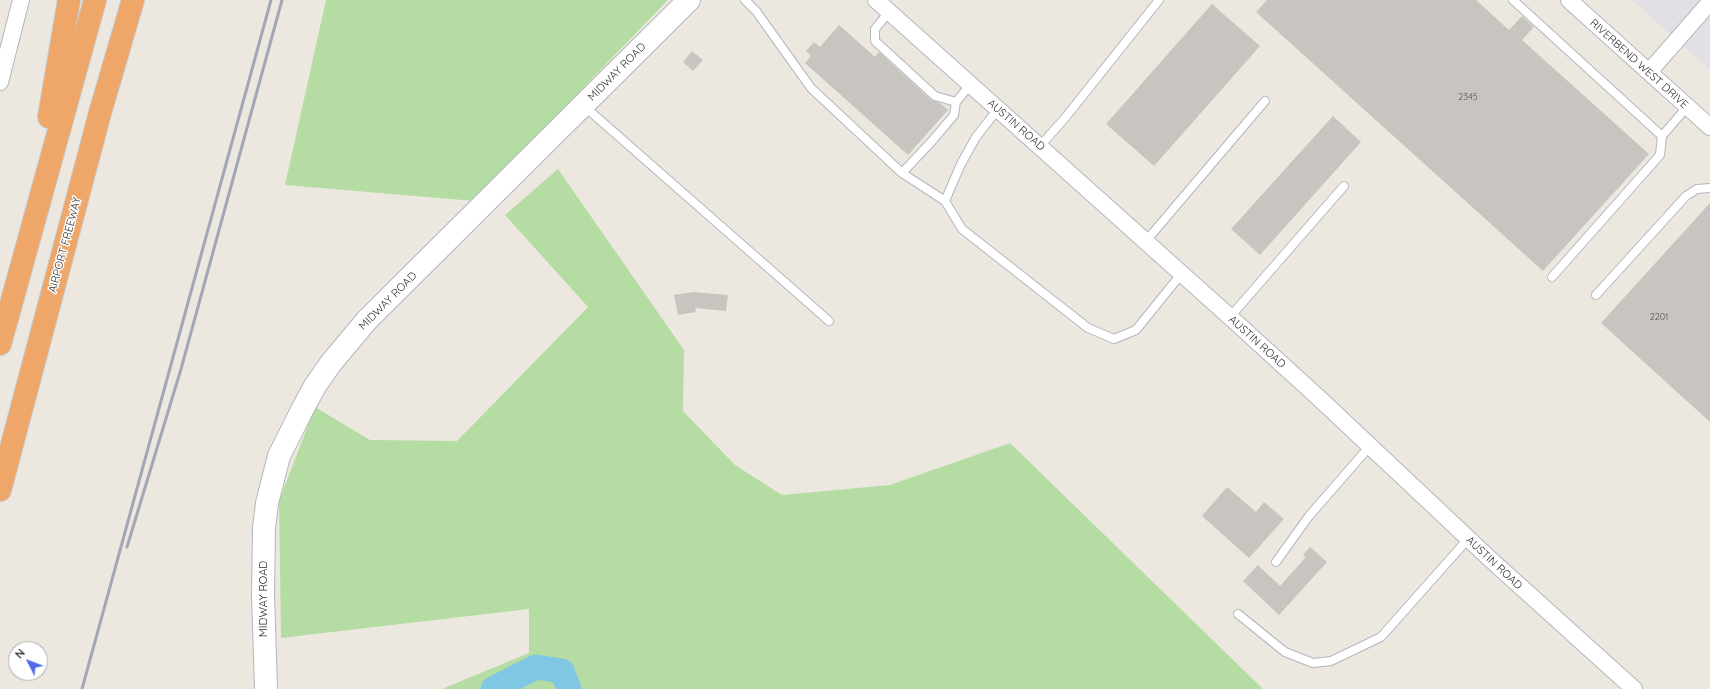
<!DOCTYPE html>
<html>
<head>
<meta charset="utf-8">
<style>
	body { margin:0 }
	#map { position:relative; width:1710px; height:689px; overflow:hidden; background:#ece8e0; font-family:Quicksand,sans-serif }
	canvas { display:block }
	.north { position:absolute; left:8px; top:641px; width:40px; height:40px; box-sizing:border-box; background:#fff; border:1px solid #ababab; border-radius:50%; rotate:312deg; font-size:11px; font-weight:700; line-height:16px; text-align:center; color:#2c2c2c }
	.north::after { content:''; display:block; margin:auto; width:14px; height:18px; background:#516be8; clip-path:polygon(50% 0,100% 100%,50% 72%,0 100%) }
</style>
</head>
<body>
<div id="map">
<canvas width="1710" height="689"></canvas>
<div class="north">N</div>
</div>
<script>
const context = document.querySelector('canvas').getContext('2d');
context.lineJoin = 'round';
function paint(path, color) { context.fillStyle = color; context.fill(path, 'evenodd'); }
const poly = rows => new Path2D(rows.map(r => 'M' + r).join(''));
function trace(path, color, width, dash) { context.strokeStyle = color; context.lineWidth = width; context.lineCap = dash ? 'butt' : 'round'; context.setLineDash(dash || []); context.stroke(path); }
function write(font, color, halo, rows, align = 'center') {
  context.font = font + ' Quicksand,sans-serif'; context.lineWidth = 3; context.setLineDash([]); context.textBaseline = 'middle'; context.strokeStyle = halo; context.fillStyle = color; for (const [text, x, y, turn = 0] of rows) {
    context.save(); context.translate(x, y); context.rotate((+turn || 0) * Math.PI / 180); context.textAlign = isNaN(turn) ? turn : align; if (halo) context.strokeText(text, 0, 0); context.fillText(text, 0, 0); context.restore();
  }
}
paint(poly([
	[1632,0,1710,0,1710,70]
]), '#e2e0e6');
paint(poly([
	[326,0,668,0,474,201,285,185],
	[558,169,684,350,683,411,735,465,782,495,890,485,1010,443,1263,689,442,689,529,653,529,609,281,638,279,501,315,407,370,440,457,441,588,307,505,215]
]), '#b5dda3');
trace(poly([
	[493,689,536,667,562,671,569,689]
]), '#7fc7e3', 25);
paint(poly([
	[1267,0,1476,0,1509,30,1522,16,1534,27,1522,40,1649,154,1543,271,1256,12],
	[1212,4,1260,46,1154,166,1106,124],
	[839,25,875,57,879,52,931,100,940,103,948,110,908,155,805,63,811,56,806,51,814,42,820,47],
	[692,51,703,60,693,71,683,62],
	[1333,116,1361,142,1260,255,1231,229],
	[1710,203,1710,422,1601,323],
	[694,292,728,295,726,311,695,308,696,312,678,315,674,295],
	[1227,487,1256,512,1264,502,1284,519,1249,558,1202,516],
	[1310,547,1327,562,1279,615,1243,581,1258,565,1280,586,1306,557,1303,555]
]), '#c8c4bf');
const service = poly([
	[745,0,756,11,811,88,902,173,945,201],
	[1513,0,1662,136,1687,107],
	[889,12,875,29,875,41,935,96,956,102],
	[584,106,829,321],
	[998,109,976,137,961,164,945,201,962,229,1088,328,1114,339,1136,330,1182,273],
	[1040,146,1065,118,1159,0],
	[902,173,932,141,954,115,956,102,970,85],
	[1146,241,1265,101],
	[1552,277,1660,155,1662,136],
	[1596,295,1686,196,1697,189,1710,188],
	[1230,317,1344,186],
	[1276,562,1309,516,1370,446],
	[1238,614,1285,652,1313,663,1331,661,1381,637,1468,539]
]);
const minor = poly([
	[876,0,1230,317,1320,399,1490,559,1634,689],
	[1569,0,1710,127],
	[1649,72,1710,2],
	[0,82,21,0]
]);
const secondary = poly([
	[266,689,263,595,264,528,267,503,279,456,302,410,315,386,331,363,367,320,689,0]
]);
const motorway = poly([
	[49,117,69,0],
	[0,344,95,0],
	[0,490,100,113,133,0]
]);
trace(service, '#b4b6be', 10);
trace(minor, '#b4b6be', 18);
trace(secondary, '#b4b6be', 24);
trace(motorway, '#c8c8c8', 24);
trace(service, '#fff', 8);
trace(minor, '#fff', 16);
trace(secondary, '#fff', 22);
trace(motorway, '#efa669', 22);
trace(poly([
	[127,547,181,369,282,0],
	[82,689,271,0]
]), '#a3a6b5', 3);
write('9px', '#535251', null, [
	["2345",1468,97],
	["2201",1659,317]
]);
write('11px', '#2c2c2c', '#fff', [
	["RIVERBEND WEST DRIVE",1639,64,42],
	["MIDWAY ROAD",617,72,-45],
	["AUSTIN ROAD",1016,125,41],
	["AIRPORT FREEWAY",65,245,-75],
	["MIDWAY ROAD",388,301,-45],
	["AUSTIN ROAD",1257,342,42],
	["AUSTIN ROAD",1494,563,43],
	["MIDWAY ROAD",264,599,-90]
]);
</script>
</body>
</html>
